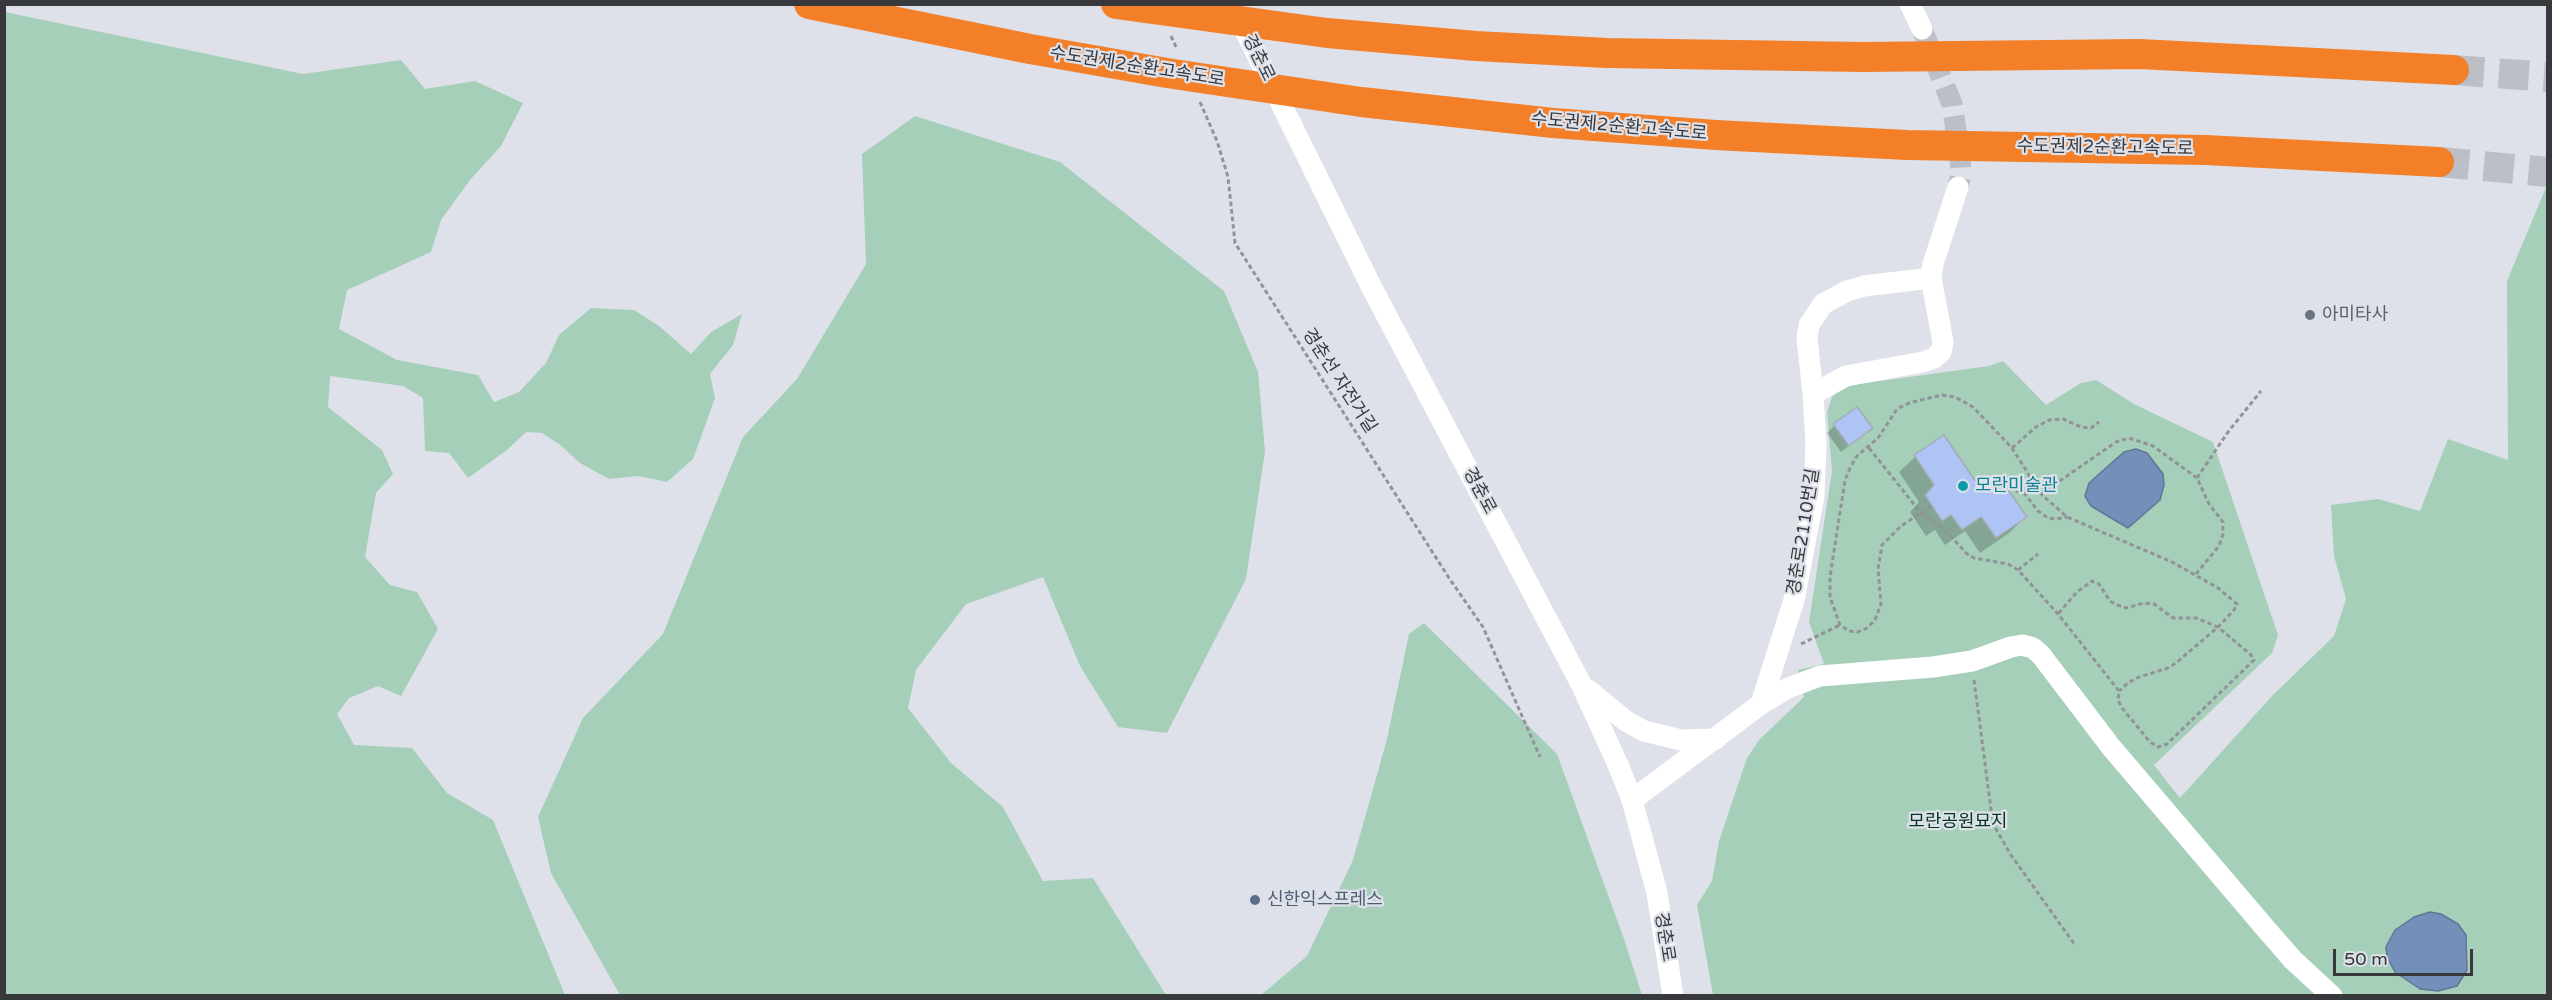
<!DOCTYPE html>
<html>
<head>
<meta charset="utf-8">
<style>
	body { margin:0 }
	#map { position:relative; width:2552px; height:1000px; overflow:hidden; background:#dee1e9; font-family:"Varela Round",sans-serif }
	canvas { display:block }
	.frame { position:absolute; inset:0; border:6px solid #37393c; pointer-events:none }
	.scale { position:absolute; left:2333px; top:949px; width:140px; height:27px; box-sizing:border-box; border:3px solid #37393c; border-top:0; padding-left:8px; font-size:18px; line-height:21px; white-space:nowrap; color:#37393c; -webkit-text-stroke:4px #dee1e9; paint-order:stroke }
</style>
</head>
<body>
<div id="map">
<canvas width="2552" height="1000"></canvas>
<div class="frame"></div>
<div class="scale">50 m</div>
</div>
<script>
const context = document.querySelector('canvas').getContext('2d');
context.lineJoin = 'round';
function paint(path, color) { context.fillStyle = color; context.fill(path, 'evenodd'); }
const poly = rows => new Path2D(rows.map(r => 'M' + r).join(''));
function trace(path, color, width, dash) { context.strokeStyle = color; context.lineWidth = width; context.lineCap = dash ? 'butt' : 'round'; context.setLineDash(dash || []); context.stroke(path); }
function write(font, color, halo, rows, align = 'center') {
  context.font = font + ' "Varela Round","Noto Sans KR",sans-serif'; context.lineWidth = 4.5; context.setLineDash([]); context.textBaseline = 'middle'; context.strokeStyle = halo; context.fillStyle = color; for (const [text, x, y, turn = 0] of rows) {
    context.save(); context.translate(x, y); context.rotate((+turn || 0) * Math.PI / 180); context.textAlign = isNaN(turn) ? turn : align; if (halo) context.strokeText(text, 0, 0); context.fillText(text, 0, 0); context.restore();
  }
}
paint(poly([
	[5,12,303,74,401,60,425,89,475,81,523,103,501,146,470,180,441,220,431,252,347,290,339,329,397,360,478,375,494,402,519,392,546,363,559,335,591,308,634,310,659,326,691,354,711,332,742,314,733,345,710,374,715,398,693,459,667,482,638,476,609,479,580,463,559,444,542,433,526,432,507,450,468,478,449,453,425,451,423,398,403,386,330,376,328,407,382,450,393,474,376,493,365,557,390,585,417,592,438,629,401,696,378,686,349,698,337,714,354,745,412,748,447,793,493,820,565,995,5,995],
	[915,116,1060,162,1224,291,1258,372,1265,451,1246,579,1167,733,1118,727,1080,666,1043,577,966,604,916,670,908,708,951,763,1003,807,1043,881,1093,878,1166,995,620,995,551,873,538,817,583,718,663,634,743,437,797,379,866,264,862,154],
	[2547,185,2547,995,1713,995,1697,905,1712,881,1719,841,1747,758,1759,740,1804,697,1798,670,1824,664,1809,622,1832,471,1827,412,1832,397,1844,386,1989,366,2003,361,2046,405,2081,383,2096,380,2134,404,2213,442,2278,635,2272,653,2154,765,2180,798,2272,696,2334,636,2346,599,2334,556,2331,505,2378,499,2420,511,2448,439,2508,460,2507,281],
	[1424,623,1557,754,1624,939,1642,995,1261,995,1307,956,1353,860,1387,739,1409,634]
]), '#a6cfba');
const water = poly([
	[2136,449,2147,453,2163,474,2164,485,2160,500,2128,528,2091,506,2085,496,2089,483,2124,452,2136,449],
	[2430,912,2441,914,2458,924,2466,935,2467,970,2457,986,2438,991,2420,989,2395,972,2387,957,2386,947,2395,930,2414,917,2430,912]
]);
paint(water, '#758fbb');
trace(water, '#627595', 1.5);
paint(poly([
	[1834,426,1871,428,1841,452,1827,433],
	[1944,437,1978,487,1998,495,2025,517,2009,533,1980,553,1965,531,1945,545,1935,530,1926,536,1910,512,1919,502,1899,472,1915,457]
]), '#0003');
const building = poly([
	[1857,407,1873,428,1849,446,1833,424,1857,407],
	[1944,435,1978,485,1988,478,1999,493,2007,488,2027,517,1996,538,1981,517,1962,530,1951,515,1942,521,1925,495,1934,485,1914,455,1944,435]
]);
paint(building, '#adc4f4');
trace(building, '#a6aab1', 1.5);
trace(poly([
	[1922,29,1952,104,1960,157,1961,174,1958,187]
]), '#bdbfc6', 21, [21, 10]);
trace(poly([
	[2454,70,2548,77],
	[2439,162,2548,172]
]), '#bdbfc6', 30, [30, 15]);
trace(poly([
	[1171,36,1177,49],
	[1200,102,1217,141,1228,177,1235,243,1449,578,1483,627,1540,757],
	[1869,448,1921,513,1945,530,1966,553,1974,558,2008,564,2018,570,2058,614,2119,691,2118,700,2122,708,2150,742,2158,747,2167,744,2254,660,2251,655,2218,627,2196,618,2173,618,2154,604,2144,603,2126,608,2117,605,2110,601,2099,584,2092,581,2077,592,2058,614],
	[2012,448,2036,427,2049,420,2063,419,2081,427,2091,428,2099,422],
	[2016,491,2025,494,2038,511,2048,518,2056,519,2067,517],
	[2041,494,2116,442,2129,438,2153,446,2197,478],
	[1931,506,1901,526,1882,545,1878,569,1881,604,1875,620,1867,628,1858,632,1849,631,1840,625,1830,597,1830,577,1845,480,1850,468,1857,456,1878,438,1897,409,1909,403,1942,395,1955,397,1973,407,2012,448,2041,494,2067,517,2172,562,2218,588,2237,604,2234,610,2218,627,2176,663,2168,668,2139,677,2128,683,2119,691],
	[2018,570,2038,554],
	[2196,574,2219,546,2223,534,2223,522,2209,504,2197,478,2228,432,2261,391],
	[1801,644,1840,625],
	[1974,680,1993,824,2011,855,2075,945]
]), '#909398', 3, [4.5, 3]);
trace(poly([
	[1232,4,1372,288,1581,684,1619,767,1632,800,1657,893,1673,996],
	[1910,4,1922,29],
	[1813,394,1807,338,1809,325,1823,304,1847,291,1864,286,1931,278],
	[1588,690,1626,721,1644,731,1681,740,1716,739],
	[1761,704,1788,688,1820,676,1933,667,1972,661,2011,647,2022,645,2033,648,2041,655,2111,747,2266,929,2293,960,2332,996],
	[1632,800,1761,704,1794,600,1814,496,1816,443,1813,394,1846,376,1923,362,1934,358,1941,352,1943,342,1931,278,1933,264,1958,187]
]), '#fff', 21);
trace(poly([
	[809,4,1030,49,1167,73,1361,102,1553,123,1716,135,1907,145,2205,150,2439,162],
	[1116,4,1327,33,1476,46,1607,53,1863,57,2139,54,2454,70]
]), '#f37f28', 30);
for (const [x, y, r, color] of [
	[2310,315,6,"#6b7280"],
	[1963,486,6,"#0f9aa8"],
	[1255,900,6,"#5c6f8a"]
]) { const dot = new Path2D(); dot.arc(x, y, r, 0, 2 * Math.PI); context.fillStyle = color; context.fill(dot); trace(dot, '#dee1e9', 2); }
write('18px', '#37393c', '#dee1e9', [
	["경춘로",1258,58,64],
	["수도권제2순환고속도로",1137,67,9],
	["수도권제2순환고속도로",1619,127,5],
	["수도권제2순환고속도로",2105,148,1],
	["경춘선 자전거길",1339,381,57],
	["경춘로",1479,491,62],
	["경춘로2110번길",1804,532,-81],
	["경춘로",1664,937,81]
]);
write('18px', '#5b616d', '#dee1e9', [
	["아미타사",2322,315]
], 'left');
write('18px', '#0d838f', '#dee1e9', [
	["모란미술관",1975,486]
], 'left');
write('18px', '#033623', '#dee1e9', [
	["모란공원묘지",1958,822]
]);
write('18px', '#4e5e75', '#dee1e9', [
	["신한익스프레스",1267,900]
], 'left');
</script>
</body>
</html>
